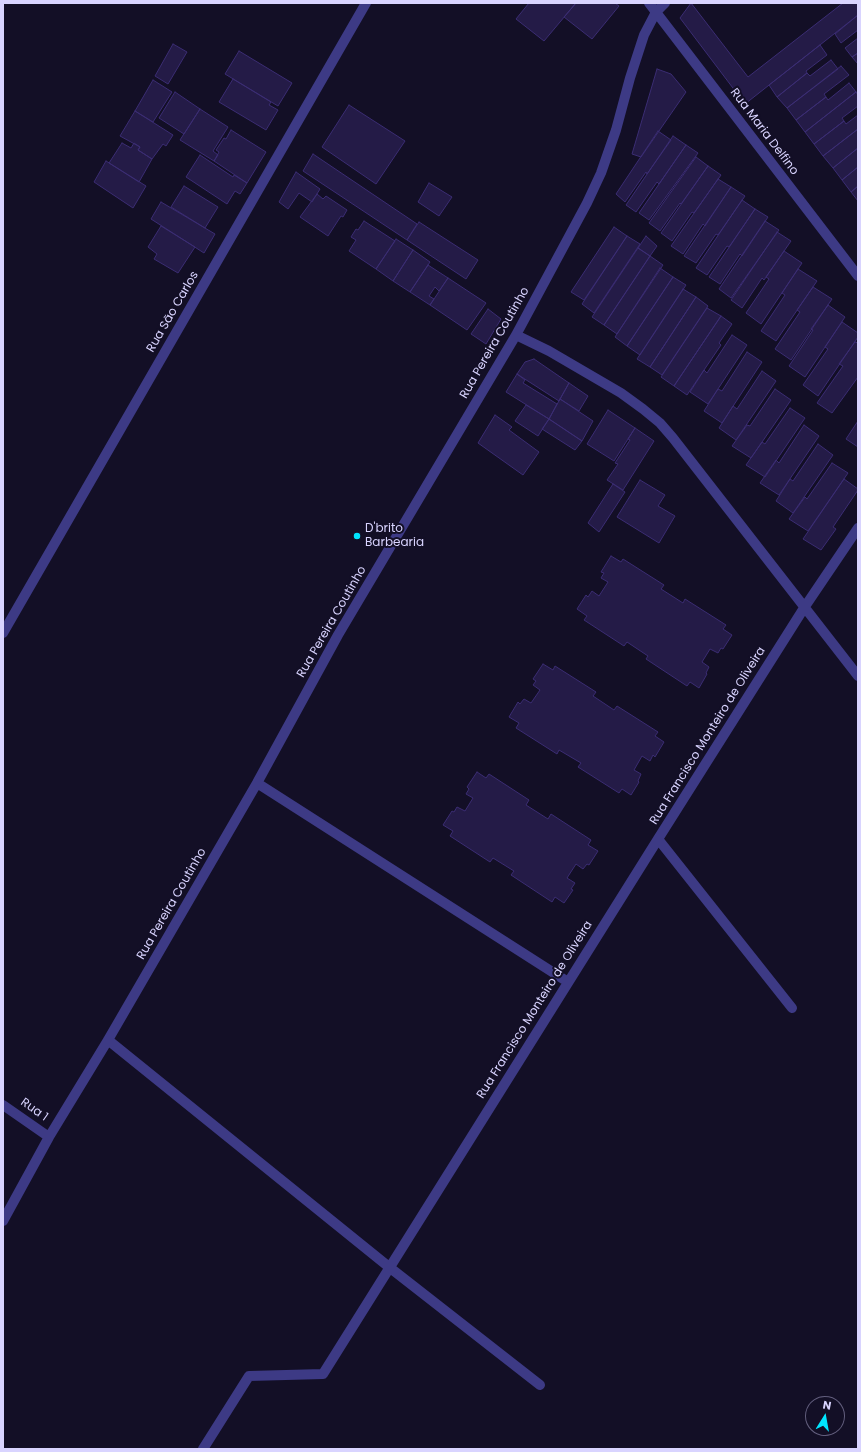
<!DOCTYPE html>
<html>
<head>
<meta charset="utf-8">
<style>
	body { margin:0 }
	#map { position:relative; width:861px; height:1452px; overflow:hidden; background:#130f26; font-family:Poppins,sans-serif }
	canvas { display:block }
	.frame { position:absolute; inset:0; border:4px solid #d9d4ff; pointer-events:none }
	.north { position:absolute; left:805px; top:1396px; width:40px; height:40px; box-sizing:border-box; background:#130f26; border:1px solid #625e7d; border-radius:50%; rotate:11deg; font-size:11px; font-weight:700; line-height:16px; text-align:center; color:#d9d4ff }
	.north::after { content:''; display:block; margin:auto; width:14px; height:18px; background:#00e5ff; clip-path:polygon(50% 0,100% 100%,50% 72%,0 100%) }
</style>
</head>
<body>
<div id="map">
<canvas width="861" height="1452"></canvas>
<div class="frame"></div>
<div class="north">N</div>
</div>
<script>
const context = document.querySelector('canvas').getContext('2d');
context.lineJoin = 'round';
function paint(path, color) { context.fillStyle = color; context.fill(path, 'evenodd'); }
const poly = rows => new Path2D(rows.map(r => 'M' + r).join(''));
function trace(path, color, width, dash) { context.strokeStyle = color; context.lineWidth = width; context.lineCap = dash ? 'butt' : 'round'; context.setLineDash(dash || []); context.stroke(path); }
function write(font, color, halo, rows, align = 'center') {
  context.font = font + ' Poppins,sans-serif'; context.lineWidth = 4; context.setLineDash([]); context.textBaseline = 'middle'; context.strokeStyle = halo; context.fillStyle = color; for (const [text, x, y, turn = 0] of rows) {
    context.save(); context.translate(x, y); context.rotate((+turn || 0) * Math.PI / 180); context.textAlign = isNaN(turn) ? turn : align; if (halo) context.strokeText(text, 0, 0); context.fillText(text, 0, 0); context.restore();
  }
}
const building = poly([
	[529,3,576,3,544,41,516,19,529,3],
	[576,3,615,3,619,6,592,39,564,17,576,3],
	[691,3,748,77,843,3,858,3,858,15,745,104,680,18,691,3],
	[858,15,858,30,841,43,835,34,858,15],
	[858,38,858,53,852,57,845,48,858,38],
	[173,44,187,52,168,84,155,76,173,44],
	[820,45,827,55,806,71,807,73,777,97,769,85,820,45],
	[239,51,292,83,278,106,225,74,239,51],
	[858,53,858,64,852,57,858,53],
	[831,60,838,69,787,108,777,97,807,73,810,76,831,60],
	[841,66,849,75,824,94,826,97,796,120,787,108,841,66],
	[657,69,671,74,686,92,641,157,632,154,657,69],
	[233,79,271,102,269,105,278,110,266,130,219,102,233,79],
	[153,80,172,92,153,122,135,111,153,80],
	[849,83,856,92,805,132,796,120,826,97,828,100,849,83],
	[175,92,200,109,184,134,159,118,175,92],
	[856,92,858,95,858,106,842,118,844,121,814,144,805,132,856,92],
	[349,105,405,141,376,184,322,147,349,105],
	[200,109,228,127,213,151,218,155,214,161,180,140,200,109],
	[135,111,173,135,166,146,163,144,152,159,138,150,140,147,120,136,135,111],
	[858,115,858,129,823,156,814,144,844,121,846,124,858,115],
	[858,129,858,148,833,168,823,156,858,129],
	[231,130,266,152,247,183,214,161,219,152,216,150,224,138,226,139,231,130],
	[658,131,671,140,647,174,646,172,625,202,616,194,658,131],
	[673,136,686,145,659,184,657,182,636,212,626,205,673,136],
	[122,143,131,148,134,143,140,147,138,150,152,159,139,182,109,163,122,143],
	[686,145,698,153,649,220,639,213,686,145],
	[858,148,858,167,842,180,833,168,858,148],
	[313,154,417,224,407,240,303,171,313,154],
	[200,155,233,177,234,175,247,183,240,194,235,191,227,204,186,177,200,155],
	[696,157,708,166,681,204,680,203,660,231,649,223,696,157],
	[106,161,146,186,133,208,94,182,106,161],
	[708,166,721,175,694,213,692,212,672,241,661,233,708,166],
	[858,167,858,186,851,192,842,180,858,167],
	[296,172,320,189,312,202,299,193,288,209,279,202,296,172],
	[718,179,731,187,705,226,703,224,683,254,671,246,718,179],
	[429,183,452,197,439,216,418,202,429,183],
	[184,186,218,207,205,228,171,207,184,186],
	[858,186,858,201,851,192,858,186],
	[731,187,745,196,718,235,716,234,696,263,684,256,731,187],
	[317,194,323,199,326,196,347,210,343,217,341,216,328,236,300,217,317,194],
	[742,200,755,209,729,247,727,246,707,275,696,268,742,200],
	[161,202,215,234,204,253,151,219,161,202],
	[755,209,768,217,742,256,740,254,720,284,709,277,755,209],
	[364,221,395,241,376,269,349,251,356,240,351,237,356,229,358,230,364,221],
	[765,221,779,230,731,298,719,289,765,221],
	[419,222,478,260,466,279,407,240,419,222],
	[161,226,195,247,178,273,154,259,157,254,148,247,161,226],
	[614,227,627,236,584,300,571,292,614,227],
	[777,232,791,241,764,280,762,278,742,308,731,300,777,232],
	[627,236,640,244,594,313,582,304,627,236],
	[646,236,657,246,650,256,638,248,646,236],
	[396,239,413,250,393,281,376,269,396,239],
	[638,248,650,256,604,325,592,317,638,248],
	[413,250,430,262,410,292,393,281,413,250],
	[784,251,802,263,761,324,746,313,769,279,766,277,784,251],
	[650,256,663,265,617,334,604,325,650,256],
	[428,265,448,278,439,291,435,287,429,296,434,299,430,305,410,292,428,265],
	[660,268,673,277,627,346,615,337,660,268],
	[798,269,817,281,776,341,761,331,785,295,782,293,798,269],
	[673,277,686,285,640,355,627,346,673,277],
	[448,278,486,303,467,330,430,305,448,278],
	[813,287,832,299,791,360,775,349,800,312,797,310,813,287],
	[683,289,696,297,650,367,637,359,683,289],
	[696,297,708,306,662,375,650,367,696,297],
	[828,305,845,317,805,377,789,366,813,330,811,329,828,305],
	[707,308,721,316,674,386,661,377,707,308],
	[488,309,501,319,486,344,471,334,488,309],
	[721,316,732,324,719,343,721,345,687,395,674,386,721,316],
	[842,322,858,333,858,337,818,396,803,385,828,349,825,347,842,322],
	[732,335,747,345,708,404,690,392,704,370,707,373,732,335],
	[855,342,858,343,858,377,832,413,817,403,843,366,839,364,855,342],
	[747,352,762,362,722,423,704,411,718,389,722,391,747,352],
	[534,359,569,383,559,401,517,374,525,362,534,359],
	[762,371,776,381,736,440,719,428,733,406,737,409,762,371],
	[517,374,525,380,523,383,557,404,549,419,506,392,517,374],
	[569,383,588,396,579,411,560,399,569,383],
	[775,389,791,400,751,458,732,446,747,425,750,426,775,389],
	[560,399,593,421,582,441,549,419,560,399],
	[526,405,549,419,538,436,515,421,526,405],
	[790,408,805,418,765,477,746,465,762,442,765,444,790,408],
	[608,410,635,428,614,461,587,444,608,410],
	[495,415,512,427,509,430,539,452,523,475,478,443,495,415],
	[549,419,582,441,575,450,542,429,549,419],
	[858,421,858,447,846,439,858,421],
	[804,425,819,436,779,495,760,483,776,460,779,463,804,425],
	[635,428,654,441,623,490,607,480,618,464,615,463,630,440,628,439,635,428],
	[818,444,833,455,793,513,776,501,790,479,793,481,818,444],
	[832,463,848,473,808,531,789,519,805,497,807,499,832,463],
	[844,479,858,489,858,490,833,527,836,529,821,550,803,539,844,479],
	[640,480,665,495,658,506,675,516,659,543,617,517,640,480],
	[613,484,625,492,599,532,588,523,613,484],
	[611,556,621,562,623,559,664,585,661,589,683,603,685,599,726,625,723,629,732,635,723,649,721,648,718,653,710,649,702,662,709,667,706,673,707,674,699,688,690,682,687,686,646,659,648,656,627,642,624,646,584,620,587,616,577,609,586,595,588,597,592,591,599,596,608,582,601,578,604,573,601,572,611,556],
	[543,664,553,670,555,666,596,692,593,696,614,710,617,706,658,732,655,736,664,742,655,757,653,755,650,761,642,756,634,770,641,774,638,781,639,782,631,795,622,789,619,793,578,767,581,763,559,750,557,754,516,728,519,723,509,717,518,702,520,704,524,699,531,703,540,690,533,685,536,681,533,679,543,664],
	[477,772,486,778,489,774,529,800,526,805,548,819,551,814,591,840,588,845,598,851,589,865,587,864,583,869,576,864,567,878,575,883,571,889,573,890,564,903,555,897,552,902,511,875,514,871,493,858,490,862,450,836,453,831,443,825,452,811,454,812,457,807,465,811,473,798,466,794,469,789,467,787,477,772]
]);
paint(building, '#241b47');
trace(building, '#3b2d73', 1);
trace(poly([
	[649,3,858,276],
	[516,335,549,351,621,393,643,409,660,423,673,438,858,676],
	[3,633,366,3],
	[257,783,568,982],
	[658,839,792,1008],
	[108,1040,389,1267,540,1385],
	[3,1105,49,1137],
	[3,1221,49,1137,108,1040,257,783,338,635,516,335,587,203,601,173,616,130,630,78,644,35,656,12,665,3],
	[203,1449,249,1376,323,1374,658,839,804,608,858,528]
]), '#3d3a85', 10);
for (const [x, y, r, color] of [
	[357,536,4,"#00e5ff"]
]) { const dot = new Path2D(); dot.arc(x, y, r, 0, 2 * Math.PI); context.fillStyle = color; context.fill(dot); trace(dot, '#130f26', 1.5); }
write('12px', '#d9d4ff', '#130f26', [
	["Rua Maria Delfino",764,132,53],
	["Rua São Carlos",173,312,-60],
	["Rua Pereira Coutinho",495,343,-60],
	["Rua Pereira Coutinho",332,622,-60],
	["Rua Francisco Monteiro de Oliveira",708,736,-58],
	["Rua Pereira Coutinho",172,904,-60],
	["Rua Francisco Monteiro de Oliveira",535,1010,-58],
	["Rua 1",34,1110,35]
]);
write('12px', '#d9d4ff', '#130f26', [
	["D'brito",365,529],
	["Barbearia",365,543]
], 'left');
</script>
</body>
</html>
